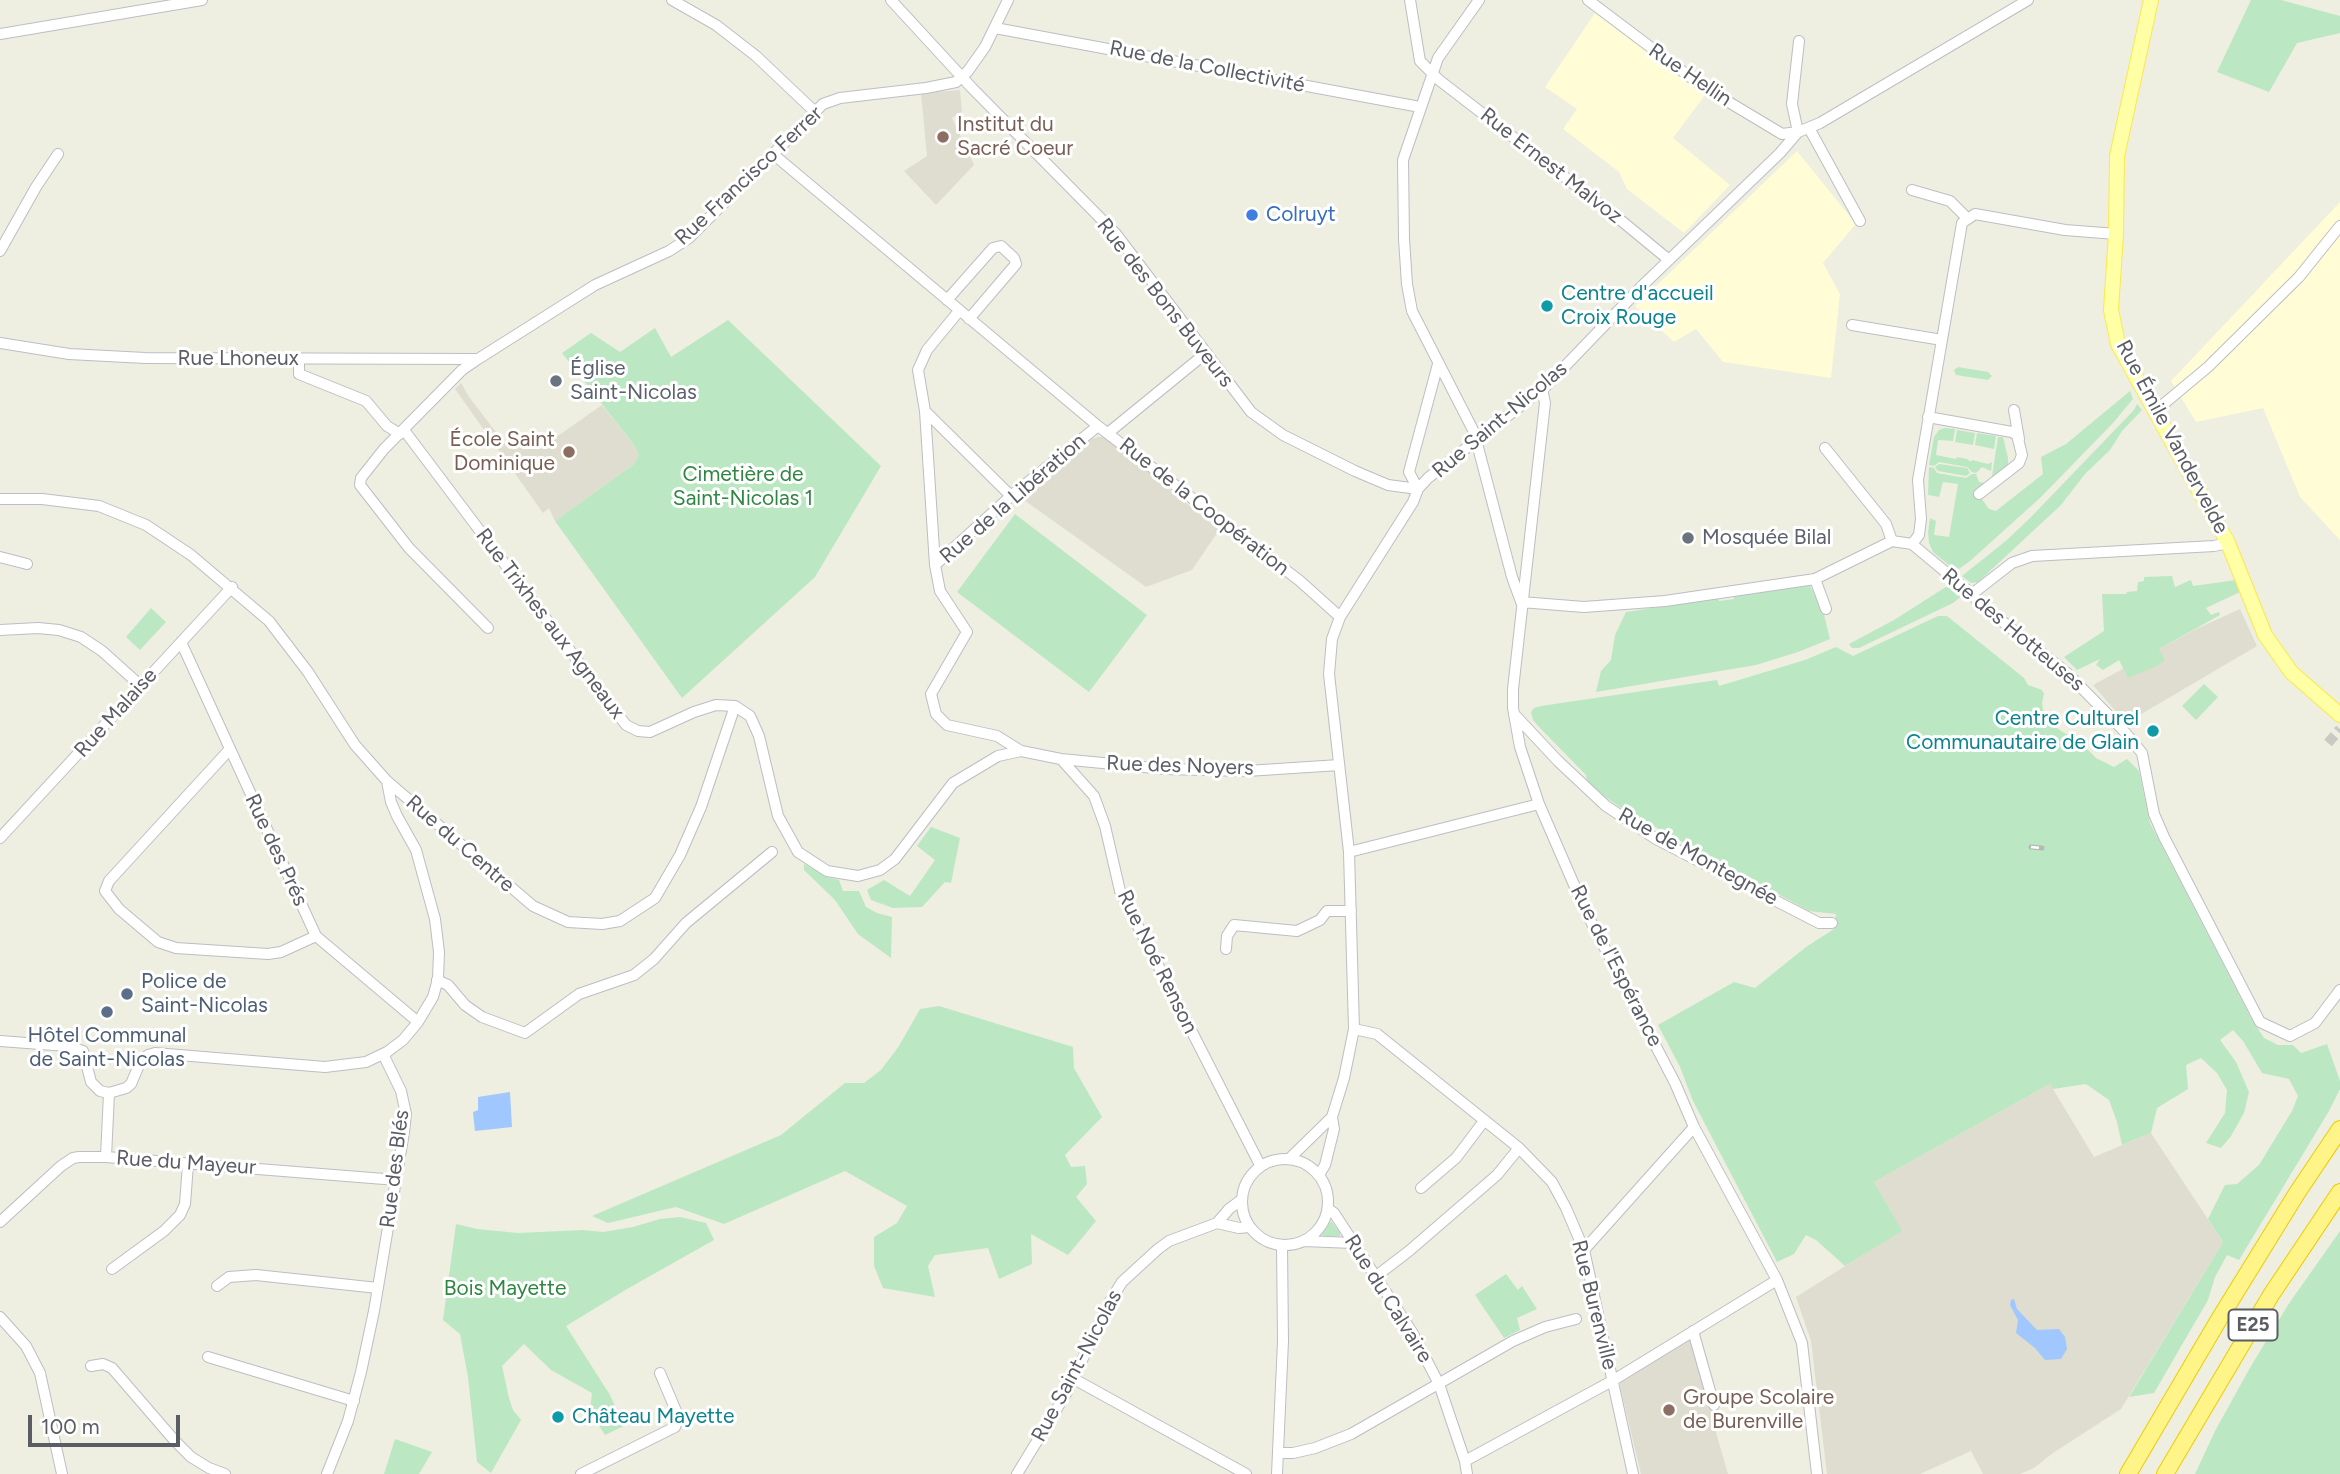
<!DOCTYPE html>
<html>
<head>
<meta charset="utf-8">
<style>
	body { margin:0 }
	#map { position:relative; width:2340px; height:1474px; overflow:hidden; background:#eeeee1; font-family:Figtree,sans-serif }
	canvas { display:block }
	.scale { position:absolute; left:28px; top:1415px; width:152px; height:32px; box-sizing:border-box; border:4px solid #5a5d64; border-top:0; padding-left:9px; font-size:21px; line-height:24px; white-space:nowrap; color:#5a5d64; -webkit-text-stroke:5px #fff; paint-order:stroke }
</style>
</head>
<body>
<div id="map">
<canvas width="2340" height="1474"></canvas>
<div class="scale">100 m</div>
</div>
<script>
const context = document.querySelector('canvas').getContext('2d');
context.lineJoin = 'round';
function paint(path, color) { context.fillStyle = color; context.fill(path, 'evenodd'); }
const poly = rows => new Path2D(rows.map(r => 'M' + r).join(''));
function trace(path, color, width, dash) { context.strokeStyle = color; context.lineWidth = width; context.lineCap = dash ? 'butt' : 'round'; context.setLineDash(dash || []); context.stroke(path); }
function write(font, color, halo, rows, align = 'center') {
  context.font = font + ' Figtree,sans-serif'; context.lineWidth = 6; context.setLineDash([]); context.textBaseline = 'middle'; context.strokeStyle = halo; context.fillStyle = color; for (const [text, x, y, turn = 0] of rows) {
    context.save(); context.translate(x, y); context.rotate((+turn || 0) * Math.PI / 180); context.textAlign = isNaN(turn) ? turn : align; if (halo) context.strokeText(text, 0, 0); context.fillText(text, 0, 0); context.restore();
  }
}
paint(poly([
	[1595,13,1705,95,1673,138,1730,185,1684,233,1627,189,1619,172,1563,129,1577,109,1545,87],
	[1797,151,1856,224,1823,263,1840,294,1831,378,1723,362,1696,329,1674,342,1635,306],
	[2340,202,2340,540,2300,497,2263,408,2196,422,2171,381]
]), '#fffcd6');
paint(poly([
	[960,90,962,112,952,118,974,165,936,205,904,171,927,156,921,93],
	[461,383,469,397,509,449,534,434,542,447,602,405,634,445,639,455,634,464,555,521,549,508,543,513,455,389],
	[1098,437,1106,437,1219,530,1192,570,1146,587,1024,500,1091,439],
	[2240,609,2257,646,2126,723,2093,685,2196,629],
	[2050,1084,2094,1157,2151,1133,2223,1242,2121,1409,2053,1453,2034,1468,2020,1474,1983,1474,1971,1451,1920,1474,1827,1474,1811,1341,1796,1297,1901,1231,1874,1182],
	[1691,1338,1711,1403,1717,1427,1715,1429,1728,1474,1641,1474,1620,1386,1621,1381]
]), '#deddd0');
paint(poly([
	[2251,0,2281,0,2340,16,2340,33,2297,43,2269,92,2217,72],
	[728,320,881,466,815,577,682,698,555,521,634,464,639,455,634,445,562,353,591,333,620,352,655,328,671,357],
	[1958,367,1988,372,1992,376,1988,380,1956,375,1954,370],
	[2130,391,2133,399,2113,423,2040,498,1970,561,1956,571,1933,552,1929,543,1928,532,1930,518,1936,521,1934,535,1949,537,1958,484,1943,482,1939,497,1928,495,1929,467,1934,468,1937,473,1966,478,1972,474,1976,474,1979,482,1985,483,1992,476,1998,437,2003,437,2008,458,2008,465,1981,498,1989,509,1996,511,2043,474,2041,457,2066,444],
	[2137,404,2142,410,2122,431,2110,450,2085,474,2061,505,1978,582,1971,583,1962,576,2007,540,2031,517,2134,410],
	[1945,428,1955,429,1953,441,1938,440,1936,455,1956,459,1957,457,1967,459,1971,462,1972,460,1988,464,1992,462,1991,471,1982,467,1976,473,1972,472,1967,467,1939,462,1934,466,1929,465,1934,437,1939,430],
	[1957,430,1975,433,1973,445,1955,442],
	[1977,433,1996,436,1994,449,1975,445],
	[1939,464,1967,468,1970,473,1966,476,1938,471,1935,467],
	[1015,514,1147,615,1089,692,957,592],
	[2172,576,2175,587,2191,580,2193,586,2236,580,2240,592,2206,608,2211,615,2219,612,2220,615,2159,649,2165,660,2157,666,2128,678,2119,660,2103,670,2096,665,2100,659,2077,670,2064,657,2104,631,2102,594,2126,594,2127,592,2137,591,2138,582,2144,581,2144,577],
	[1802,584,1810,586,1823,611,1830,639,1798,652,1756,665,1596,692,1601,671,1611,660,1615,635,1626,612,1718,598,1719,601,1734,599,1734,596],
	[1949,585,1963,595,1953,603,1859,648,1852,648,1849,644,1894,620],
	[151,608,166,622,140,650,126,637],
	[1938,616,1947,616,2024,678,2028,685,2042,690,2044,694,2042,703,2044,717,2061,731,2080,742,2096,758,2114,767,2127,759,2139,771,2150,823,2251,1018,2264,1038,2278,1045,2293,1045,2301,1053,2327,1044,2340,1081,2340,1089,2329,1111,2239,1260,2227,1255,2215,1277,2208,1300,2154,1393,2129,1397,2223,1242,2208,1219,2225,1185,2237,1184,2259,1165,2292,1111,2298,1096,2289,1079,2262,1073,2243,1041,2233,1030,2220,1040,2236,1062,2249,1092,2244,1113,2231,1136,2221,1148,2206,1143,2225,1113,2227,1090,2217,1073,2201,1058,2186,1065,2188,1089,2157,1108,2151,1133,2122,1145,2117,1122,2109,1100,2086,1084,2053,1089,2050,1084,1874,1182,1902,1231,1845,1266,1816,1240,1806,1235,1794,1254,1777,1262,1693,1101,1680,1067,1658,1025,1734,982,1755,988,1806,947,1834,929,1836,914,1809,911,1624,810,1587,784,1586,775,1540,728,1533,720,1531,712,1534,708,1541,706,1717,680,1719,686,1805,660,1836,647,1853,656],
	[2204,684,2218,697,2196,720,2182,706],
	[931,827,960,838,951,883,945,882,922,907,893,908,871,900,867,890,884,880,910,896,935,860,917,846],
	[804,864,827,877,839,880,843,891,859,891,866,907,877,913,892,917,891,958,858,934,835,900,804,870],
	[939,1006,1073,1047,1074,1068,1102,1117,1065,1155,1071,1167,1085,1166,1087,1184,1076,1197,1096,1221,1068,1255,1031,1234,1032,1264,999,1279,988,1248,935,1255,928,1266,935,1297,883,1288,874,1266,874,1237,897,1223,907,1206,845,1171,724,1224,676,1207,608,1223,592,1216,781,1135,845,1083,864,1083,881,1070,899,1046,920,1009],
	[680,1217,706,1223,714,1240,627,1289,566,1326,610,1395,624,1426,605,1435,590,1411,592,1393,551,1370,524,1344,502,1366,509,1398,513,1410,521,1420,491,1473,477,1462,468,1377,460,1334,443,1320,456,1224,477,1229,518,1233,583,1230,603,1232,633,1227,660,1219],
	[1331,1221,1340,1233,1340,1236,1323,1236,1322,1234],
	[2340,1231,2340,1474,2195,1474,2215,1431,2251,1366,2288,1305],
	[1506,1274,1518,1290,1522,1286,1537,1309,1517,1318,1520,1330,1504,1338,1475,1295],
	[395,1439,432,1452,419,1474,384,1474]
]), '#bbe8c3');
paint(poly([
	[510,1092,512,1127,475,1131,473,1112,478,1110,478,1097],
	[2014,1299,2017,1309,2037,1330,2059,1329,2065,1337,2067,1349,2061,1359,2045,1360,2035,1348,2016,1333,2018,1320,2010,1305,2011,1300]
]), '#a1c7ff');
trace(poly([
	[2328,743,2340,729]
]), '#c9cac2', 10, [10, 5]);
const minor = poly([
	[672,0,716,25,756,56,814,111],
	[891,0,972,88,1116,234,1251,412,1283,435,1355,471,1388,485,1418,489],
	[1410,0,1420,61,1439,80,1618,218,1669,260],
	[1479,0,1438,58,1403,160,1404,239,1407,284,1412,311,1474,432,1512,577,1520,599],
	[1588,0,1702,86,1782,134,1798,132],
	[995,28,1420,107],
	[0,34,202,0],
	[1809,128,1860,221],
	[1798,132,1792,104,1799,41],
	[773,154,1098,426,1300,581,1340,617],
	[1912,190,1950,201,1968,219],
	[0,251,36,187,58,154],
	[947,300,993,248,1001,246,1014,258,1016,264,969,319],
	[1852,325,1942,340],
	[0,343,69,354,145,358,478,359],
	[299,359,299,374,366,401,387,426,400,434],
	[1542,389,1545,403,1513,689,1513,708,1520,747,1539,804,1585,910,1675,1083,1694,1127,1777,1280,1802,1343,1817,1474],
	[2014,410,2019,439],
	[925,411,1011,496],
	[2154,412,2208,367,2299,277,2340,226],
	[1928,417,2012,432,2017,435,2022,455,2019,463,1979,494],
	[1098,426,1011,496,935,565,940,591,967,632,931,694,936,714,947,725,997,736,1021,751,1061,759,1165,769,1247,771,1339,765],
	[404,430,626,725,638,731,650,732,694,712,716,705,735,706],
	[1108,433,1206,353],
	[1825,448,1886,524,1892,541],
	[1418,489,1409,472,1438,364],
	[0,499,42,499,99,506,146,525,191,555,269,621,308,672,355,745,387,781,533,906,568,922,602,924,620,921,655,898,680,855,701,807,735,706],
	[1912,544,1919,535,1921,519,1918,480,1962,223,1975,214,2065,230,2116,234],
	[0,557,27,564],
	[935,565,925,411,918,370,927,350,959,311],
	[1815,579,1826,609],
	[1972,594,2012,563,2032,556,2214,546,2228,543],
	[1521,602,1584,607,1665,601,1815,579,1892,541,1912,544,1972,594,1978,602,2067,673,2123,730,2142,753,2154,814,2164,837,2260,1022,2290,1036,2315,1023,2340,990],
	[488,628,409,548,360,485,361,478,384,449,462,370,478,359,595,285,669,251,689,238,823,104,840,98,926,88,956,82,968,71,985,47,1008,0],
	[0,630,38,628,59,630,81,637,102,651,141,686],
	[181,642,316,936,418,1022],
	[735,706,750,716,759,736,778,816,798,852,827,871,858,876,880,870,895,859,953,783,998,756,1021,751],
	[1514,714,1558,761,1606,806,1656,839,1819,923,1832,923],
	[230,749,109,881,105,891,119,909,158,942,176,948,268,954,281,952,316,936],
	[1061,759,1094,796,1105,826,1120,891,1260,1165],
	[0,838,232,587],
	[1349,852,1539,804],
	[1226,949,1227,936,1234,925,1297,931,1320,920,1327,911,1351,911],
	[437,980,448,985,465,1005,482,1017,525,1033,579,994,634,975,654,959,686,923,772,852],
	[1354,1029,1377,1034,1519,1148,1552,1182,1566,1208,1584,1250,1633,1474],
	[0,1041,67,1046,83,1051,91,1082,100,1091,109,1093,126,1088,131,1084,139,1065,148,1055,155,1053,325,1067,366,1062,387,1052,403,1040,418,1022,433,997,438,979,439,952,435,919,416,850,397,816,391,802,387,781],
	[106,1157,109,1093],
	[1290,1158,1332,1117],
	'1242 1202a43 43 0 1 1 86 0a43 43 0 1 1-86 0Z',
	[1319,1175,1325,1165,1334,1129,1332,1117,1344,1078,1354,1029,1349,852,1329,674,1332,639,1340,617,1413,502,1418,489,1428,478,1546,386,1645,283,1780,153,1798,132,1820,123,2028,0],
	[1421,1188,1456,1158,1484,1121],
	[1328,1209,1334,1213,1412,1332,1439,1384,1465,1461,1467,1474],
	[0,1222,61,1166,73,1158,79,1157,106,1157,397,1180],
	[1217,1223,1239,1228,1249,1227],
	[1304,1241,1353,1243],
	[1584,1250,1694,1127],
	[112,1269,164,1231,180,1215,185,1204,188,1164],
	[1375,1277,1409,1251,1497,1175,1519,1148],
	[217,1286,229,1277,256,1275,378,1288],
	[0,1317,26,1346,40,1373,62,1474],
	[1693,1331,1714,1405],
	[208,1357,354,1401],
	[91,1366,103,1364,112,1368,175,1441,191,1457,209,1468,225,1474],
	[1074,1379,1246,1474],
	[1278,1453,1293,1453,1315,1448,1351,1434,1513,1341,1545,1327,1576,1319],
	[1465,1461,1612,1381,1777,1280],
	[327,1474,348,1421,361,1372,374,1311,404,1132,406,1114,401,1091,383,1054],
	[581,1474,675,1427,679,1418,660,1373],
	[1017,1474,1067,1392,1109,1303,1122,1282,1158,1249,1169,1241,1217,1223,1229,1209,1241,1200],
	[1277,1474,1283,1341,1282,1245]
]);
const major = poly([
	[2151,0,2117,156,2116,234,2111,310,2118,344,2228,543,2265,635,2291,672,2340,715]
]);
const highway = poly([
	[2128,1474,2218,1321,2297,1193,2340,1129],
	[2165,1474,2271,1295,2340,1192]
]);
trace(minor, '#bcbec4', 12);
trace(major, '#fde84c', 16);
trace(highway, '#f0cb00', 18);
trace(minor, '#fff', 10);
trace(major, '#ffffa6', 14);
trace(highway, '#fff488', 16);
const rail = poly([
	[2031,847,2042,848]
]);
trace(rail, '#b7b8b8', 5);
trace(rail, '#fff', 2.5, [8]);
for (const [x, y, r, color] of [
	[943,137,7,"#8d6e63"],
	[1252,215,7,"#3f7fe0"],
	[1547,306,7,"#0f9aa8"],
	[556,381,7,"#6b7280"],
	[569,452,7,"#8d6e63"],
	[1688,538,7,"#6b7280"],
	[2153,731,7,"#0f9aa8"],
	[127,994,7,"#5c6f8a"],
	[107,1012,7,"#5c6f8a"],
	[1669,1410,7,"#8d6e63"],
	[558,1417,7,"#0f9aa8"]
]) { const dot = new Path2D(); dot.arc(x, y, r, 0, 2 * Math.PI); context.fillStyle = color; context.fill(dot); trace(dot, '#fff', 2.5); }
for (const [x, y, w] of [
	[2253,1325,49]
]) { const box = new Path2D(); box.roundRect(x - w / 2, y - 15.5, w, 31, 5); context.fillStyle = '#fff'; context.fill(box); trace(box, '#5a5d64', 2); }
write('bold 19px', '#5a5d64', null, [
	["E25",2253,1325]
]);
write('21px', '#5a5d64', '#fff', [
	["Rue de la Collectivité",1207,67,11],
	["Rue Hellin",1690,75,34],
	["Rue Ernest Malvoz",1551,166,38],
	["Rue Francisco Ferrer",749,176,-43],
	["Rue des Bons Buveurs",1165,303,52],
	["Rue Lhoneux",238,359],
	["Rue Saint-Nicolas",1500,420,-40],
	["Rue Émile Vandervelde",2172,437,62],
	["Rue de la Libération",1013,499,-41],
	["Rue de la Coopération",1204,507,38],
	["Rue Trixhes aux Agneaux",550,624,53],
	["Rue des Hotteuses",2013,630,40],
	["Rue Malaise",116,713,-48],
	["Rue des Noyers",1180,766,2],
	["Rue du Centre",460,844,41],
	["Rue des Prés",276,850,65],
	["Rue de Montegnée",1698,857,29],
	["Rue Noé Renson",1157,962,64],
	["Rue de l'Espérance",1616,966,63],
	["Rue du Mayeur",186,1163,4],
	["Rue des Blés",395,1169,-83],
	["Rue du Calvaire",1388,1299,58],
	["Rue Burenville",1594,1305,76],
	["Rue Saint-Nicolas",1077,1366,-62]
]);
write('21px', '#785e54', '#fff', [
	["Institut du",957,125],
	["Sacré Coeur",957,149],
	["École Saint",555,440,"right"],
	["Dominique",555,464,"right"],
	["Groupe Scolaire",1683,1398],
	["de Burenville",1683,1422]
], 'left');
write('21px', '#366cbe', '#fff', [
	["Colruyt",1266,215]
], 'left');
write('21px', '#0d838f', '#fff', [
	["Centre d'accueil",1561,294],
	["Croix Rouge",1561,318],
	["Centre Culturel",2139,719,"right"],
	["Communautaire de Glain",2139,743,"right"],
	["Château Mayette",572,1417]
], 'left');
write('21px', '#5b616d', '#fff', [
	["Église",570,369],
	["Saint-Nicolas",570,393],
	["Mosquée Bilal",1702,538]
], 'left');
write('21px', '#2e8740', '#fff', [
	["Cimetière de",743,475],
	["Saint-Nicolas 1",743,499],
	["Bois Mayette",505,1289]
]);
write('21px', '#4e5e75', '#fff', [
	["Police de",141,982],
	["Saint-Nicolas",141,1006],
	["Hôtel Communal",107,1036,"center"],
	["de Saint-Nicolas",107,1060,"center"]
], 'left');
</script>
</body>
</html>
